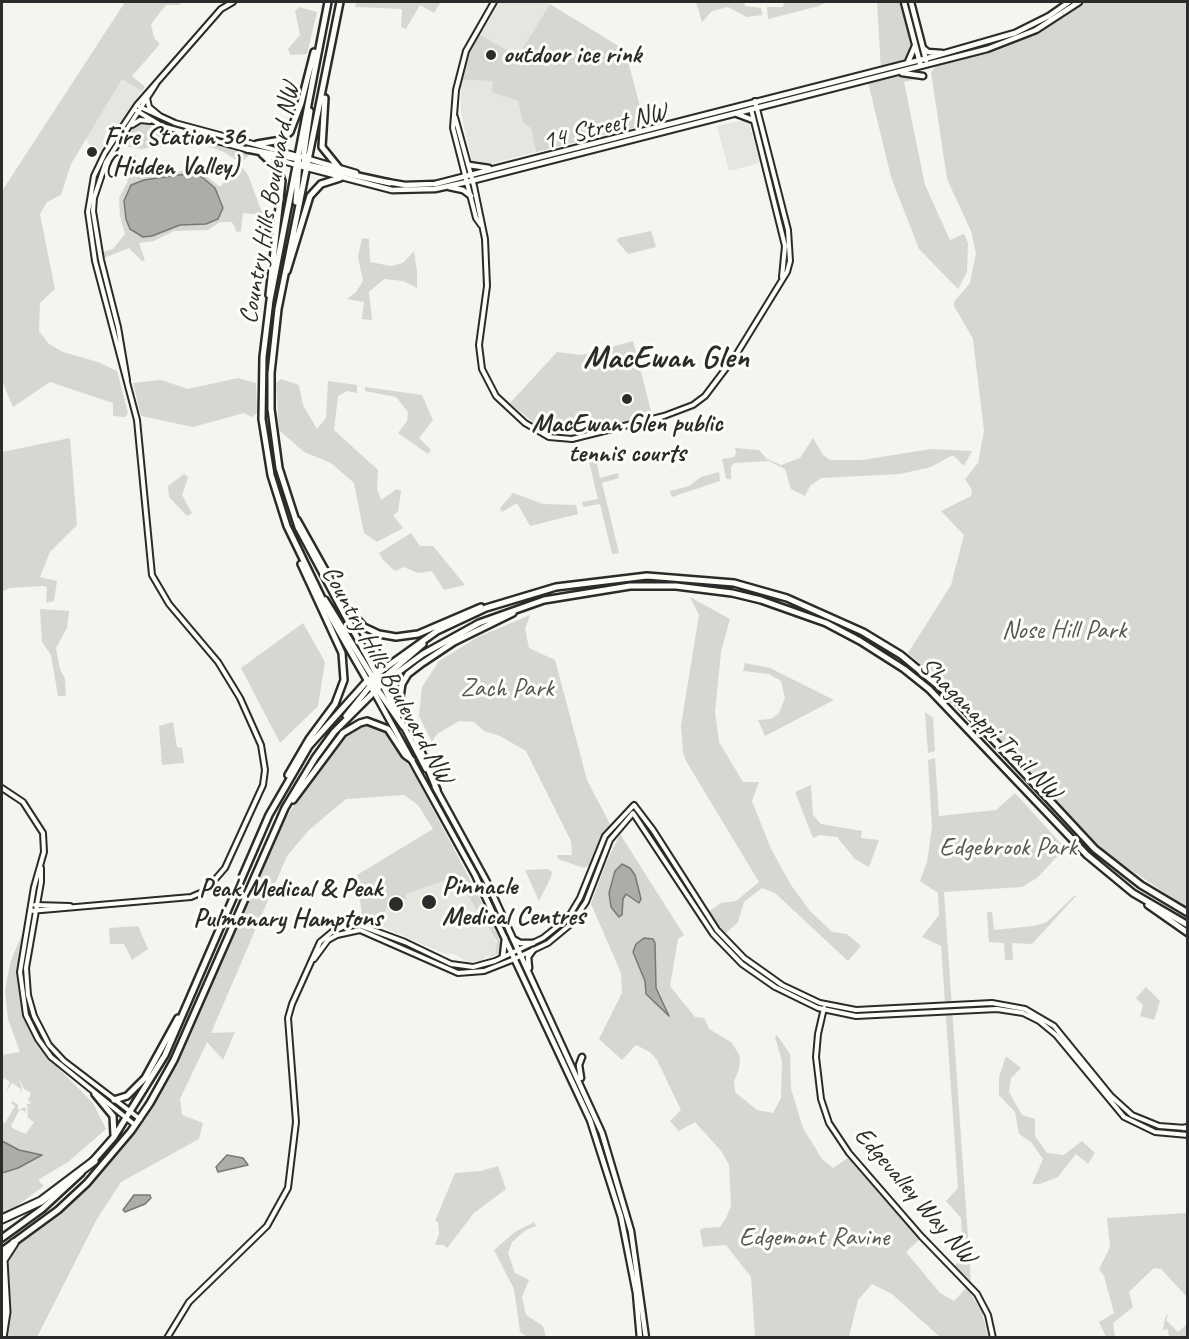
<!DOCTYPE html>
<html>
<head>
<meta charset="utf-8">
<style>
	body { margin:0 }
	#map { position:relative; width:1189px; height:1339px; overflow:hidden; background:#f5f4ef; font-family:Caveat,sans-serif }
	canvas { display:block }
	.frame { position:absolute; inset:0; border:3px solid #2b2b2b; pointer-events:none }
</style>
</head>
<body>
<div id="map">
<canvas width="1189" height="1339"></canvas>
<div class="frame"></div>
</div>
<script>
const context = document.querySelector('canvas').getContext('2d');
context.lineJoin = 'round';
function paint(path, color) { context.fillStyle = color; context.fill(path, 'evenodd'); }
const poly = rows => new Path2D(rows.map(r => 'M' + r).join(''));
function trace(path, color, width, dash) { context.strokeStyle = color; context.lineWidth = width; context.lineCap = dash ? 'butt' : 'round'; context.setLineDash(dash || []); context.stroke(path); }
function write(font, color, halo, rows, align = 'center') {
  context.font = font + ' Caveat,sans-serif'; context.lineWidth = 6; context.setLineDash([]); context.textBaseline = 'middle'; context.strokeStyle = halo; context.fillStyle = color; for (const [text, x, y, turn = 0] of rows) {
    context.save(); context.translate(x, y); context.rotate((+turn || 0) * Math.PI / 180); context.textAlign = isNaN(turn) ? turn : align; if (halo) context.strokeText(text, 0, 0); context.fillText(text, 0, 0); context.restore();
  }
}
paint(poly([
	[500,2,545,2,550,4,518,56,480,35],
	[122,78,142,91,105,152,91,147,86,138],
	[461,80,493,81,493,92,518,101,523,123,531,128,536,152,481,166,472,162,461,112],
	[748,119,760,163,729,171,717,126],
	[455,877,495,939,497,947,493,955,485,956,483,961,467,962,457,955,449,953,448,955,380,926,390,897,402,902,401,900,408,898,405,894]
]), '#e6e5e0');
paint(poly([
	[125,2,177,2,182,5,166,5,151,24,154,38,160,44,132,76,145,87,142,91,122,79,71,164,61,195,47,202,40,214,55,289,40,303,39,331,49,344,63,352,98,362,117,371,128,413,125,417,113,416,113,403,50,382,13,407,2,381,2,191],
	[356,2,441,2,434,13,420,5,406,29,401,27,402,9,355,7],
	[696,2,744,2,745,6,761,8,762,15,747,17,728,7,712,11,702,22],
	[784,2,827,2,819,6,768,19,767,7,783,7],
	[877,2,901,2,911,48,908,60,881,68],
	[1083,2,1187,2,1187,908,1106,853,961,700,908,653,951,585,964,535,941,511,971,496,972,490,965,479,978,463,984,431,973,339,954,306,954,302,970,283,976,253,971,231,947,179,931,72,936,66,1025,38,1051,25],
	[550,4,625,50,645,125,536,152,531,128,523,123,518,101,492,92,493,81,461,80,469,53,480,35,518,56],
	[299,7,317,12,307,54,290,55,288,49,300,35,295,11],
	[904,75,920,78,904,82,925,185,950,240,964,234,968,243,967,272,958,289,919,249,891,177,868,82],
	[145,123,169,132,250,154,240,164,248,175,263,215,243,213,241,231,237,232,232,222,220,222,208,230,174,231,154,241,139,243,145,260,142,261,129,248,104,258,103,252,113,249,125,234,120,216,119,198,128,181,124,177,131,155,136,155,137,176,192,170,205,175,220,187,238,166,236,160,224,152,198,143,139,149,124,146,124,143,134,127],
	[651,231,656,247,628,254,617,241,618,238],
	[362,238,369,239,370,262,391,266,403,263,414,251,417,272,417,288,403,281,384,279,369,292,372,320,362,319,364,302,347,299,356,292,363,281,358,257],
	[633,341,652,415,584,432,561,434,540,428,510,403,557,352,582,355],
	[238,378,256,383,257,413,252,417,244,413,193,427,141,416,133,383,161,380,188,389],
	[281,379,299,385,303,405,317,429,326,418,328,381,357,385,357,393,347,391,338,396,334,430,378,470,377,488,381,500,397,489,401,491,398,512,393,515,403,528,377,542,364,533,354,483,331,463,304,452,279,430,276,383],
	[365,387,422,395,433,420,419,438,431,450,428,454,398,433,407,421,408,412,396,397,365,391],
	[70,438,77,525,50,552,40,577,57,581,54,601,46,603,47,587,43,586,9,588,2,592,2,452],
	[813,438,823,455,830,460,862,460,931,449,972,451,964,466,954,456,951,456,931,467,900,474,821,478,810,486,805,496,791,489,785,469,769,461,734,463,731,467,731,480,726,478,722,459,734,457,736,453,735,448,759,450,767,459,781,465,800,458],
	[596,460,600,478,618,473,619,478,602,483,619,553,612,554,600,504,583,507,582,502,598,499,589,462],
	[719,472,720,481,672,497,670,491,689,486,701,477],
	[184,474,188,477,182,495,192,513,187,516,169,497,168,486],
	[513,493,543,504,576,505,578,514,530,526,517,503,502,512,500,508],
	[411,533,420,546,433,546,465,585,444,590,432,571,418,573,404,567,395,571,383,560,379,553],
	[690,597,730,619,721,652,715,712,719,742,743,782,759,782,752,801,771,849,791,885,810,911,832,932,847,934,861,946,848,961,775,893,762,888,744,902,738,922,725,934,708,912,721,903,736,901,759,882,686,761,683,752,681,725,699,615],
	[40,609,69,611,67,628,56,648,60,669,65,679,66,696,58,696,51,655,42,642],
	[530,615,525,629,529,648,555,660,587,780,610,824,600,839,590,865,584,868,558,859,557,855,572,855,571,841,526,751,500,736,484,731,474,722,459,721,437,734,432,742,419,716,422,687,439,661,478,637],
	[303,623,325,662,318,706,280,743,241,668],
	[745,663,770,668,834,700,765,736,758,720,771,719,779,713,785,698,781,681,769,674,743,671],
	[925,712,933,718,935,751,928,753],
	[173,722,177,747,182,748,184,763,162,765,159,726],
	[362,724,384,730,412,770,501,938,502,952,486,959,495,953,497,941,455,877,406,894,407,900,404,898,402,902,390,897,380,926,363,924,357,875,433,829,418,805,404,795,346,799,309,830,287,856,211,1033,235,1032,223,1060,207,1042,180,1099,182,1115,203,1123,199,1139,121,1182,97,1219,37,1337,4,1338,10,1306,5,1260,16,1245,57,1215,106,1168,156,1101,177,1063,281,825,321,765,344,737],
	[935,758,939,816,996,810,1015,793,1065,848,1037,878,1022,887,944,892,971,1281,955,1266,963,1254,961,1218,946,1201,958,1188,941,946,922,937,939,915,938,893,920,881,927,862,932,827,928,760],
	[811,785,813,815,821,824,862,831,861,838,879,840,869,867,855,859,837,837,819,835,813,838,795,792],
	[620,834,684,935,678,939,670,986,695,1017,704,1018,709,1029,731,1042,740,1056,739,1069,734,1081,735,1092,757,1110,773,1113,781,1098,782,1061,775,1037,777,1035,790,1054,791,1089,803,1128,822,1159,833,1168,848,1158,920,1239,906,1252,940,1293,954,1301,966,1288,971,1294,982,1312,988,1337,940,1337,892,1294,872,1284,858,1300,849,1337,755,1337,751,1277,726,1245,703,1247,700,1230,704,1228,720,1227,726,1218,731,1206,729,1165,722,1152,695,1122,679,1131,670,1121,681,1110,657,1060,650,1052,636,1045,622,1060,599,1039,622,993,621,973,591,904,606,863],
	[548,869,552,872,551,877,539,901,525,870],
	[1075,895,1076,896,1032,944,1012,943,1013,960,1005,960,1004,943,989,942,987,912,992,912,994,930,1034,926,1047,922],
	[138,926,148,949,132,960,124,944,110,944,109,928],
	[22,934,18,973,20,1002,26,1020,48,1058,93,1103,106,1129,68,1162,38,1180,44,1186,18,1205,2,1224,2,1122,5,1123,15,1106,11,1103,12,1101,18,1105,18,1110,25,1107,26,1111,25,1116,26,1112,20,1109,11,1126,14,1129,26,1134,34,1122,28,1118,27,1104,31,1103,28,1100,31,1093,24,1089,18,1076,22,1088,18,1098,21,1089,12,1083,6,1092,10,1082,4,1078,2,1082,2,1055,20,1052,8,1019,5,991,10,963],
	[1146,987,1160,1001,1154,1020,1140,1016,1143,1005,1136,998],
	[1006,1056,1021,1068,1011,1078,1009,1092,1022,1115,1035,1119,1035,1136,1047,1153,1064,1155,1082,1141,1095,1153,1088,1164,1076,1154,1058,1177,1040,1184,1032,1184,1043,1159,1031,1142,1019,1134,1015,1112,999,1095,999,1077],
	[498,1166,506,1189,474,1213,447,1248,443,1245,435,1245,439,1234,438,1222,435,1221,455,1173,481,1171],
	[1187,1213,1187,1297,1161,1269,1154,1268,1129,1292,1133,1307,1113,1323,1115,1337,1106,1337,1099,1322,1114,1313,1104,1276,1099,1269,1110,1247,1107,1218],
	[534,1222,536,1226,526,1230,512,1242,508,1253,515,1273,529,1280,522,1297,526,1315,543,1326,546,1337,527,1337,520,1332,514,1289,494,1250,515,1232],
	[1169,1313,1166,1320,1178,1332,1187,1324,1187,1337,1169,1337,1168,1329,1163,1330,1165,1318]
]), '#d7d6d2');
const water = poly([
	[186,174,202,177,215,188,223,208,218,219,206,224,180,225,152,236,143,237,130,229,126,219,124,201,131,185,144,180,186,174],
	[622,864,630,868,635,875,641,899,639,903,626,894,623,899,622,915,619,917,611,907,609,893,615,871,622,864],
	[644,938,653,939,655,943,656,988,669,1016,646,994,645,981,633,952,636,944,644,938],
	[2,1141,19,1150,42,1155,18,1168,2,1173,2,1141],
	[227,1155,243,1158,248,1165,218,1172,216,1167,227,1155],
	[134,1195,150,1195,151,1198,145,1204,125,1212,123,1210,134,1195]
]);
paint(water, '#adaca9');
trace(water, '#797877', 1.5);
const tertiary = poly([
	[147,98,149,107,160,116],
	[140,107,175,123,298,156],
	[751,109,785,246,782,277],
	[137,111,162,126,249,150],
	[455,117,474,186,485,239,487,286,479,345,482,369,496,396,525,423,549,437,572,439,664,416,693,405,705,396,736,355,787,272,790,261,788,230,755,101],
	[132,125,140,120,150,121],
	[264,155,296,165],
	[481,225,476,218,453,128,456,90,466,51,494,2],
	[127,380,118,327,101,260,93,211,94,198,106,162,156,84],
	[2,788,23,802,43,833,44,852,34,887,20,972,26,1015,38,1039,51,1057,135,1125],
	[41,868,41,882,26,968,28,995,34,1016,49,1045,64,1061,140,1119],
	[35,905,70,906],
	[30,911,191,897,205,891,225,868,263,785,265,770,261,745,240,698,218,662,169,604,152,575,137,420,95,261,88,212,94,176,105,153,137,105,221,9,233,2],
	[314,959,328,940,337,935,360,930,458,973,484,971,512,960,548,943,571,924,586,902,610,840,633,813,713,934,742,964,775,987,818,1008,856,1016,997,1009,1023,1013,1039,1021,1056,1035,1124,1117,1155,1132,1188,1135],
	[824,1008,818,1034,816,1057,821,1099,829,1123,849,1153,921,1236,977,1294,988,1315,993,1338],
	[167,1338,189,1302,267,1226,288,1188,296,1122,288,1018,292,1004,320,942,332,932,345,926,359,925,405,942,451,964,473,967,495,961,543,938,568,918,580,898,605,836,634,805,653,830,717,930,744,958,782,985,820,1003,856,1010,992,1003,1025,1009,1054,1026,1111,1096,1132,1115,1159,1126,1186,1128]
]);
const secondary = poly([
	[904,2,920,63],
	[911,2,926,60],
	[923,48,928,52,942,53],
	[908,62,915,46],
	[902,73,923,76],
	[737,114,753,120],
	[298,156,356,173],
	[296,165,392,190,435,189,467,182,987,49,1036,30,1079,2],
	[469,165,489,168],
	[387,182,405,185,435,184,928,58,1015,33,1049,16,1069,2],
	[449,187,463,190,471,196],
	[382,684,398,716],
	[374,692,475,875,590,1120,621,1217,636,1293,640,1338],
	[402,723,426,769],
	[435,787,487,882,602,1133,631,1231,646,1338],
	[513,939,520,943,533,943],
	[503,956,505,938],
	[529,968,528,957,533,950],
	[581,1078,579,1065,582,1057],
	[1184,1128,1188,1127]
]);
const primary = poly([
	[328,2,270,300,263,357,262,419,271,475,287,526,332,619,374,692],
	[340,2,278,309,271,373,271,409,279,468,298,527,382,684],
	[325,98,322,147,339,168],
	[257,144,281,140,290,132,301,103,314,52],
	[247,149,298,159],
	[262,154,277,168,282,181,269,295],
	[303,164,390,183],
	[305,167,304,153,310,111],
	[296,202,299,161],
	[287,271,310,196,321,184,340,178],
	[297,520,344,604,364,627,379,634,396,637,418,634,481,607],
	[325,600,375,681,382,684],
	[380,681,423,644],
	[369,682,375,686,403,726],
	[346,716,370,686],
	[288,775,309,739,335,704,344,680,342,653,301,564],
	[437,790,403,708,400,697,402,684,408,674,421,664,454,642,513,613],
	[293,800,343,733,360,723,367,721,388,729,405,755,412,760],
	[1148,905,1188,933],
	[95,1094,113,1116,114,1135],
	[114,1100,127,1096,145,1078,178,1018],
	[92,1162,114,1137,165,1055,269,815,309,746,367,681,437,631,486,608,556,587,647,576,734,583,787,598,863,632,901,655,959,703,1095,849,1141,885,1188,913],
	[2,1238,42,1209,81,1173],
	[2,1251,58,1210,87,1183,131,1131,150,1103,174,1060,285,808,315,758,334,732,382,684,423,654,479,623,544,600,630,586,676,586,732,593,761,600,826,623,860,641,904,669,929,689,1087,855,1133,893,1188,925]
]);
const motorway = poly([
	[2,1219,41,1201,94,1161],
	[2,1338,6,1312,3,1260,14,1243]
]);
trace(tertiary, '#2b2b2b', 8);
trace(secondary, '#2b2b2b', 9);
trace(primary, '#2b2b2b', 10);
trace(motorway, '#2b2b2b', 11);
trace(tertiary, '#fdfcf7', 4);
trace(secondary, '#fdfcf7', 4.5);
trace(primary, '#fdfcf7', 5);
trace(motorway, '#fdfcf7', 7);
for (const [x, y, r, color] of [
	[491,55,6,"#2b2b2b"],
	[92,152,6,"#2b2b2b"],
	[627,399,6,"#2b2b2b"],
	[429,902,8,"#2b2b2b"],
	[396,904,8,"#2b2b2b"]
]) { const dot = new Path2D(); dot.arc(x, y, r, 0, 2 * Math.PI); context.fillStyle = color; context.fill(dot); trace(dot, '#fdfcf7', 2); }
write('bold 26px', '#2b2b2b', '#fdfcf7', [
	["outdoor ice rink",503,55],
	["Fire Station 36",104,137],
	["(Hidden Valley)",104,167],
	["MacEwan Glen public",627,424,"center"],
	["tennis courts",627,454,"center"],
	["Pinnacle",442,887],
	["Medical Centres",442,917],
	["Peak Medical & Peak",382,889,"right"],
	["Pulmonary Hamptons",382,919,"right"]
], 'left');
write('26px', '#2b2b2b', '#fdfcf7', [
	["14 Street NW",605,127,-14],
	["Country Hills Boulevard NW",270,203,-80],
	["Country Hills Boulevard NW",387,675,61],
	["Shaganappi Trail NW",990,729,45],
	["Edgevalley Way NW",915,1196,49]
]);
write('26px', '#565655', '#fdfcf7', [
	["Nose Hill Park",1064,631],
	["Zach Park",507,689],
	["Edgebrook Park",1008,848],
	["Edgemont Ravine",814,1238]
]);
write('bold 32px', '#2b2b2b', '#fdfcf7', [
	["MacEwan Glen",666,359]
]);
</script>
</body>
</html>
